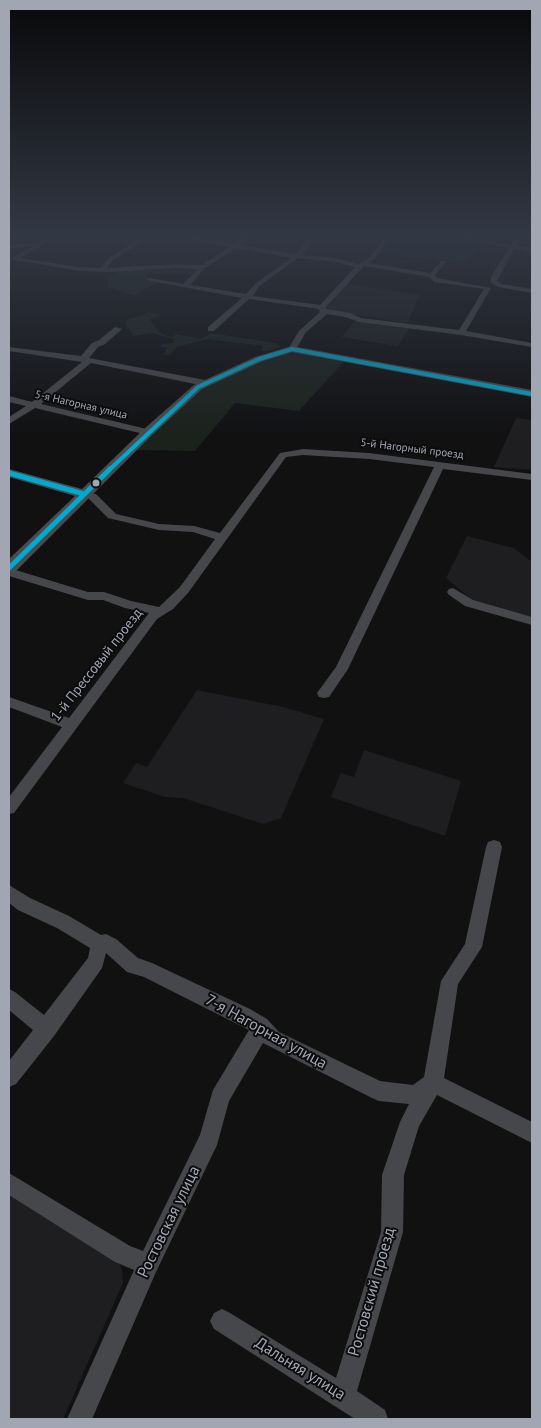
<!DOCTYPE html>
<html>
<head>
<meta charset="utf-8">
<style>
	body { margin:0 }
	#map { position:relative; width:541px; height:1428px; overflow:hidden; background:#111112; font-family:"PT Sans",sans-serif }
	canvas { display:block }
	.frame { position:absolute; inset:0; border:10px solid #a2a6b3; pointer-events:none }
</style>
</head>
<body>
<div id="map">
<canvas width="541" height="1428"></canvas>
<div class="frame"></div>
</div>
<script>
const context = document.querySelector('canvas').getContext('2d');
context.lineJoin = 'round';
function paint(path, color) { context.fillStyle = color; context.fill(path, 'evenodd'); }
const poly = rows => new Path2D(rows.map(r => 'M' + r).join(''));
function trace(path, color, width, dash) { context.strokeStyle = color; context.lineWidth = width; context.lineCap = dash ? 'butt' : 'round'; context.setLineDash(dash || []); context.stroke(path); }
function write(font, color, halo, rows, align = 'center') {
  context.font = font + ' "PT Sans",sans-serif'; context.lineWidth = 4; context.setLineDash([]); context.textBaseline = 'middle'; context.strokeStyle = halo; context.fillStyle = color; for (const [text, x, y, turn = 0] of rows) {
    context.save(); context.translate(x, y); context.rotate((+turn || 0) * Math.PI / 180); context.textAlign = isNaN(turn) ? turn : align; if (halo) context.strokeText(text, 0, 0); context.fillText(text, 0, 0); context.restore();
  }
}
paint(poly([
	[346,283,419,295,408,323,325,310],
	[355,321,378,324,409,328,398,346,342,337],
	[516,418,532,420,532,470,494,467],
	[467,536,514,548,532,562,532,617,476,603,446,578],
	[197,690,283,707,324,719,281,818,263,824,183,798,165,797,123,783,136,763,147,767],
	[364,750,461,781,445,836,331,797,341,773,354,777],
	[9,1191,119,1262,122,1270,123,1283,63,1419,9,1419]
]), '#1e1e20');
paint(poly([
	[390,238,455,238,486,243,481,246,465,264,442,260,375,254],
	[175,267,199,269,193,275,148,274,146,281,161,282,145,289,135,296,108,288,108,280,117,271],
	[148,312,160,315,150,320,160,333,167,336,173,337,176,334,201,339,211,333,275,343,280,347,268,351,261,351,263,346,207,339,177,347,170,355,163,355,167,348,160,347,163,344,173,343,174,339,152,333,132,336,132,333,126,325,127,319,141,316],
	[293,351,345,360,299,411,235,403,195,451,133,450,200,388,261,359]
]), '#1b221c');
paint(poly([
	[46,238,55,238,20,258,79,267,100,268,109,258,140,238,148,238,113,260,107,268,175,264,202,265,229,247,185,238,202,238,234,244,242,238,250,238,240,245,296,254,309,238,316,238,302,255,336,258,358,264,369,258,384,238,391,238,373,260,369,263,430,273,441,261,445,261,446,262,435,275,437,278,491,288,466,331,532,343,532,347,461,335,359,322,345,317,327,314,306,332,295,351,292,351,288,349,299,331,320,312,319,309,249,299,214,331,208,331,208,327,242,298,146,280,149,278,183,284,198,269,175,268,113,272,79,271,10,259,32,246,9,249,9,245,38,243,46,238],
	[236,248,291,258,255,284,246,294,190,285,205,268,236,248],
	[298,258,336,262,355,267,320,305,253,296,259,286,298,258],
	[364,266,429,277,434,282,484,289,459,330,361,318,350,313,326,309,326,307,364,266],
	[458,238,475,238,511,245,515,238,521,238,517,245,532,248,532,252,514,249,497,281,502,284,532,289,532,293,498,287,490,282,492,275,509,248,458,238],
	[115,327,122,329,105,344,98,347,89,358,205,380,209,383,205,386,91,363,41,404,151,430,151,434,148,435,35,408,9,424,9,417,26,406,9,402,9,396,32,402,82,362,9,351,9,347,81,356,92,343,99,340,115,327],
	[303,449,369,453,532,474,532,480,443,469,348,669,329,697,324,698,319,697,317,693,336,667,434,467,369,459,303,455,286,457,188,593,173,609,157,619,14,813,9,814,9,797,62,727,9,707,9,697,69,718,149,613,125,608,103,600,88,600,9,576,9,568,88,592,104,592,131,601,159,607,180,587,215,539,193,532,159,530,108,518,88,498,80,496,79,494,80,492,96,494,116,514,159,524,194,526,220,533,280,453,303,449],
	[453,588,473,600,532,617,532,625,465,606,449,595,447,592,449,589,453,588],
	[494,840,500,842,502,847,482,947,458,984,444,1078,532,1122,532,1143,437,1095,419,1126,404,1175,403,1232,357,1391,385,1410,388,1419,355,1419,214,1329,210,1321,214,1313,222,1309,230,1313,336,1378,381,1232,382,1175,400,1122,409,1104,379,1101,372,1098,263,1043,229,1101,217,1145,156,1272,92,1419,67,1419,134,1270,115,1262,9,1195,9,1173,130,1246,143,1251,200,1135,213,1090,249,1030,144,977,127,972,106,953,102,968,54,1036,16,1084,9,1087,9,1061,33,1030,9,1010,9,989,15,992,44,1015,88,958,90,948,57,928,18,910,9,903,9,885,30,898,69,916,101,935,106,934,116,939,138,958,152,963,250,1009,267,1019,279,1032,380,1081,413,1085,424,1077,441,981,465,944,486,847,488,842,494,840]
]), '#46474a');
paint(poly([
	[292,346,532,390,532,397,292,352,286,354,263,361,202,389,152,435,15,572,9,573,9,559,75,496,9,477,9,469,82,489,144,429,194,385,255,357,292,346]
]), '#4a4b4e');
trace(poly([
	[108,471,198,387,259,359,292,349,532,394]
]), '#00a9ce', 4);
trace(poly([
	[9,473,84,494],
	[9,568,110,469]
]), '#00a9ce', 5);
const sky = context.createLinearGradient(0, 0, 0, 438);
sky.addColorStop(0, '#09090a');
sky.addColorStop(0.54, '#323844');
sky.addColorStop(1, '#32384400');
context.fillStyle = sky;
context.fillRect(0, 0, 541, 438);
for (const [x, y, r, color] of [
	[96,483,4.5,"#a2a6b3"]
]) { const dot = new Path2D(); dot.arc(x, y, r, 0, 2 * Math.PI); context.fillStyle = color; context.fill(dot); trace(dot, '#0c0c0d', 2); }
write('11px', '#a2a6b3', '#0c0c0d', [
	["5-я Нагорная улица",81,405,13],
	["5-й Нагорный проезд",412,449,7]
]);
write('14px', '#a2a6b3', '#0c0c0d', [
	["1-й Прессовый проезд",97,665,-52]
]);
write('16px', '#a2a6b3', '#0c0c0d', [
	["7-я Нагорная улица",266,1032,29],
	["Ростовская улица",169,1222,-64],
	["Ростовский проезд",372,1292,-74],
	["Дальняя улица",300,1369,32]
]);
</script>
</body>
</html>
